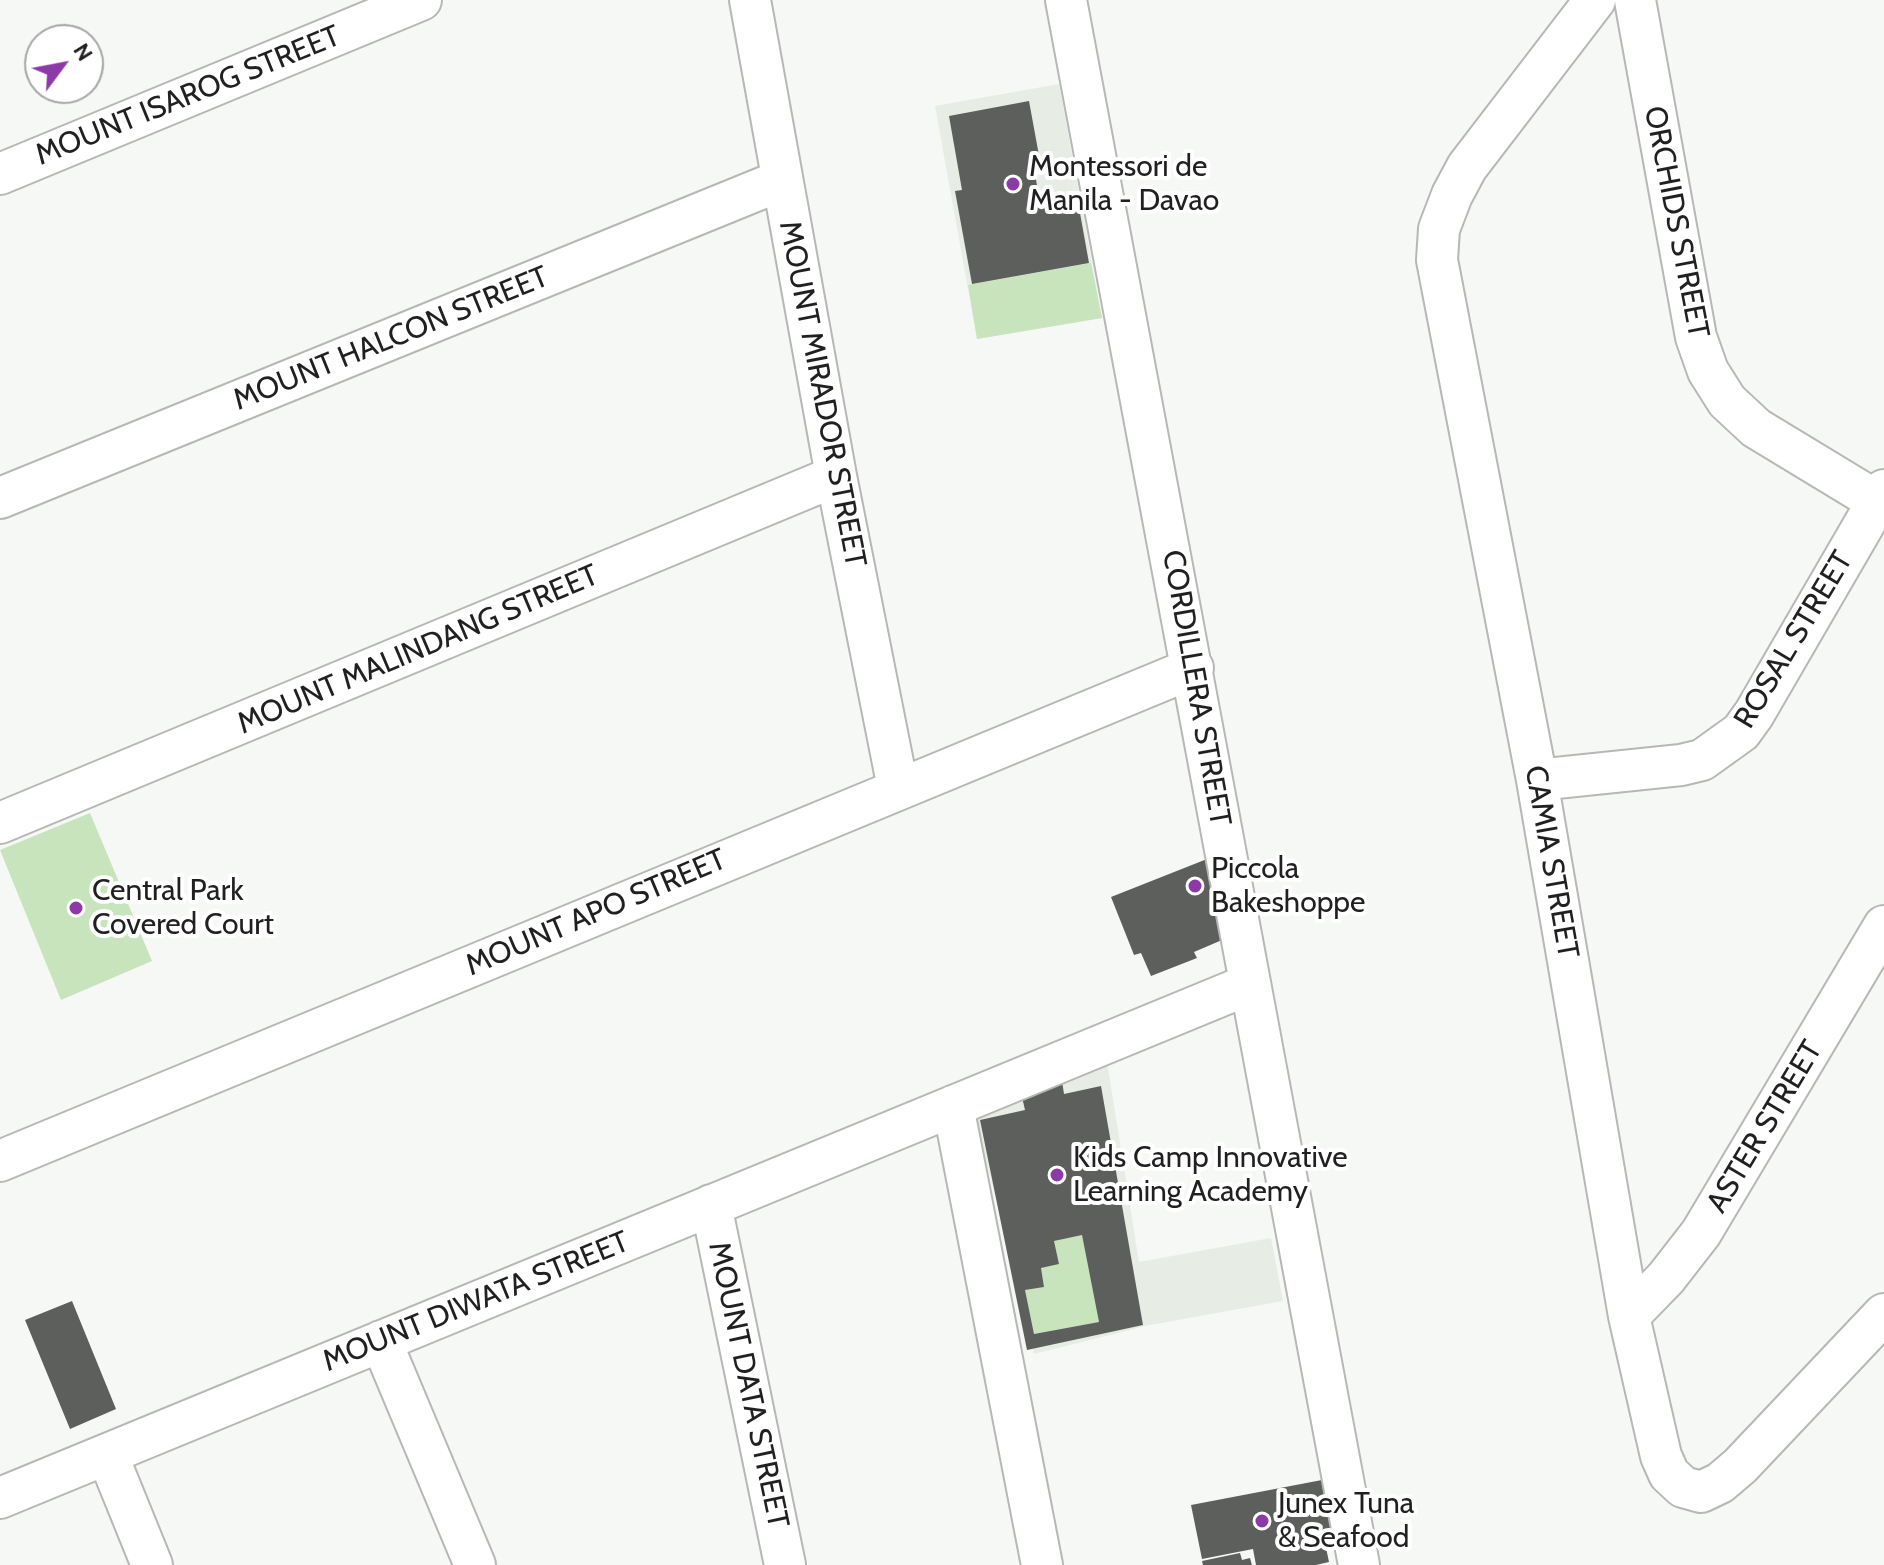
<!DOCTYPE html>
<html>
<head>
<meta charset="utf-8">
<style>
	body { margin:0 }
	#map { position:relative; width:1884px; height:1565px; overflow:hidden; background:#f5f8f5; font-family:Cabin,sans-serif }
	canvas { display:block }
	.north { position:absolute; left:24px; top:24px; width:80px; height:80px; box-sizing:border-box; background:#fff; border:2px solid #a5a6a5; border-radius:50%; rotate:58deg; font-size:22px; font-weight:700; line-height:32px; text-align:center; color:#1f201f }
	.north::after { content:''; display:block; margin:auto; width:28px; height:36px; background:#8d3aa8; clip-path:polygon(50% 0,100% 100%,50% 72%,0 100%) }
</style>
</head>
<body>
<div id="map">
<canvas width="1884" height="1565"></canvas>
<div class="north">N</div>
</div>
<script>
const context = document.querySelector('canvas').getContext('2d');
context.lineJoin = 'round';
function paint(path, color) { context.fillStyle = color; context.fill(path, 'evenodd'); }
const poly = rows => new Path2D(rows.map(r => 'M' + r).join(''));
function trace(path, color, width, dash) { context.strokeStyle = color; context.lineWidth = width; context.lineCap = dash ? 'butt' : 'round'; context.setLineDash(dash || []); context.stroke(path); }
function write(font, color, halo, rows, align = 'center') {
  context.font = font + ' Cabin,sans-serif'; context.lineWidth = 8; context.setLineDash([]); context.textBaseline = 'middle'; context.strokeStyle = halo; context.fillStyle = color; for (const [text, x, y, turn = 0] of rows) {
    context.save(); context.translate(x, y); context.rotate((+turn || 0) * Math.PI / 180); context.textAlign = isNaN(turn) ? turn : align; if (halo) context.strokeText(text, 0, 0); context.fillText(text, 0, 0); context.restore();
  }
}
paint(poly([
	[1059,84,1102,318,977,339,935,106],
	[1107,1062,1139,1262,1271,1238,1283,1301,1150,1325,1034,1354,974,1111]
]), '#e7ede4');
paint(poly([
	[1091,263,1102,318,977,339,968,285],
	[90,813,152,961,61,1000,0,850],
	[1082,1235,1099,1322,1034,1334,1025,1290,1044,1287,1041,1268,1059,1264,1054,1241]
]), '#c8e4bd');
paint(poly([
	[1029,101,1040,161,1033,162,1041,209,1078,202,1089,263,972,284,955,191,962,190,949,116],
	[1207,859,1222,940,1194,952,1197,958,1151,976,1141,953,1134,955,1111,897],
	[1062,1081,1064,1094,1101,1086,1143,1325,1027,1350,980,1120,1025,1110,1022,1097],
	[1082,1235,1099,1322,1034,1334,1025,1290,1044,1287,1041,1268,1059,1264,1054,1241],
	[72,1301,116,1409,70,1429,25,1320],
	[1322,1480,1333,1536,1324,1538,1329,1562,1316,1565,1256,1565,1253,1549,1202,1559,1191,1505],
	[1240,1553,1242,1560,1250,1558,1252,1565,1203,1565,1202,1561]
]), '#5d5f5c');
const minor = poly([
	[750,0,836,476,898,788],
	[1066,0,1359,1565],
	[1595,0,1467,167,1452,195,1439,229,1437,260,1537,780,1629,1316,1661,1456,1669,1474,1683,1487,1701,1492,1720,1483,1740,1466,1884,1314],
	[1635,0,1696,337,1708,371,1727,401,1756,428,1878,502],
	[0,174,421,0],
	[0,498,782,180],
	[1537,780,1681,765,1702,760,1741,732,1754,714,1884,490],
	[0,823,836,476],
	[953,1106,1042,1565],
	[0,1161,1193,668],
	[711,1205,785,1565],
	[1629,1316,1666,1278,1701,1233,1884,926],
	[381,1341,475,1565],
	[107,1454,152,1565],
	[0,1498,1250,984]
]);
trace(minor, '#b6b8b5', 44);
trace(minor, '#fff', 40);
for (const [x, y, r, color] of [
	[1013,184,8,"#8d3aa8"],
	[1195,886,8,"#8d3aa8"],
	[76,908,8,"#8d3aa8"],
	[1057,1175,8,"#8d3aa8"],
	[1262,1521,8,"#8d3aa8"]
]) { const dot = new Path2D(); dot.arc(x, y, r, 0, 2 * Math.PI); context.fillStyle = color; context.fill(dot); trace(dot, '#fff', 3); }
write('30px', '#1f201f', '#fff', [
	["MOUNT ISAROG STREET",188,96,-22],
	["ORCHIDS STREET",1676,222,79],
	["MOUNT HALCON STREET",391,339,-22],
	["MOUNT MIRADOR STREET",822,394,79],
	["ROSAL STREET",1794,640,-59],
	["MOUNT MALINDANG STREET",418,650,-23],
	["CORDILLERA STREET",1196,688,80],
	["CAMIA STREET",1551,862,80],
	["MOUNT APO STREET",596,913,-23],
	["ASTER STREET",1765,1127,-59],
	["MOUNT DIWATA STREET",476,1302,-22],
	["MOUNT DATA STREET",748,1385,78]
]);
write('30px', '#1f201f', '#fff', [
	["Montessori de",1029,167],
	["Manila - Davao",1029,201],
	["Piccola",1211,869],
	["Bakeshoppe",1211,903],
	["Central Park",92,891],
	["Covered Court",92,925],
	["Kids Camp Innovative",1073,1158],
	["Learning Academy",1073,1192],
	["Junex Tuna",1278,1504],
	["& Seafood",1278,1538]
], 'left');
</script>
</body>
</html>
